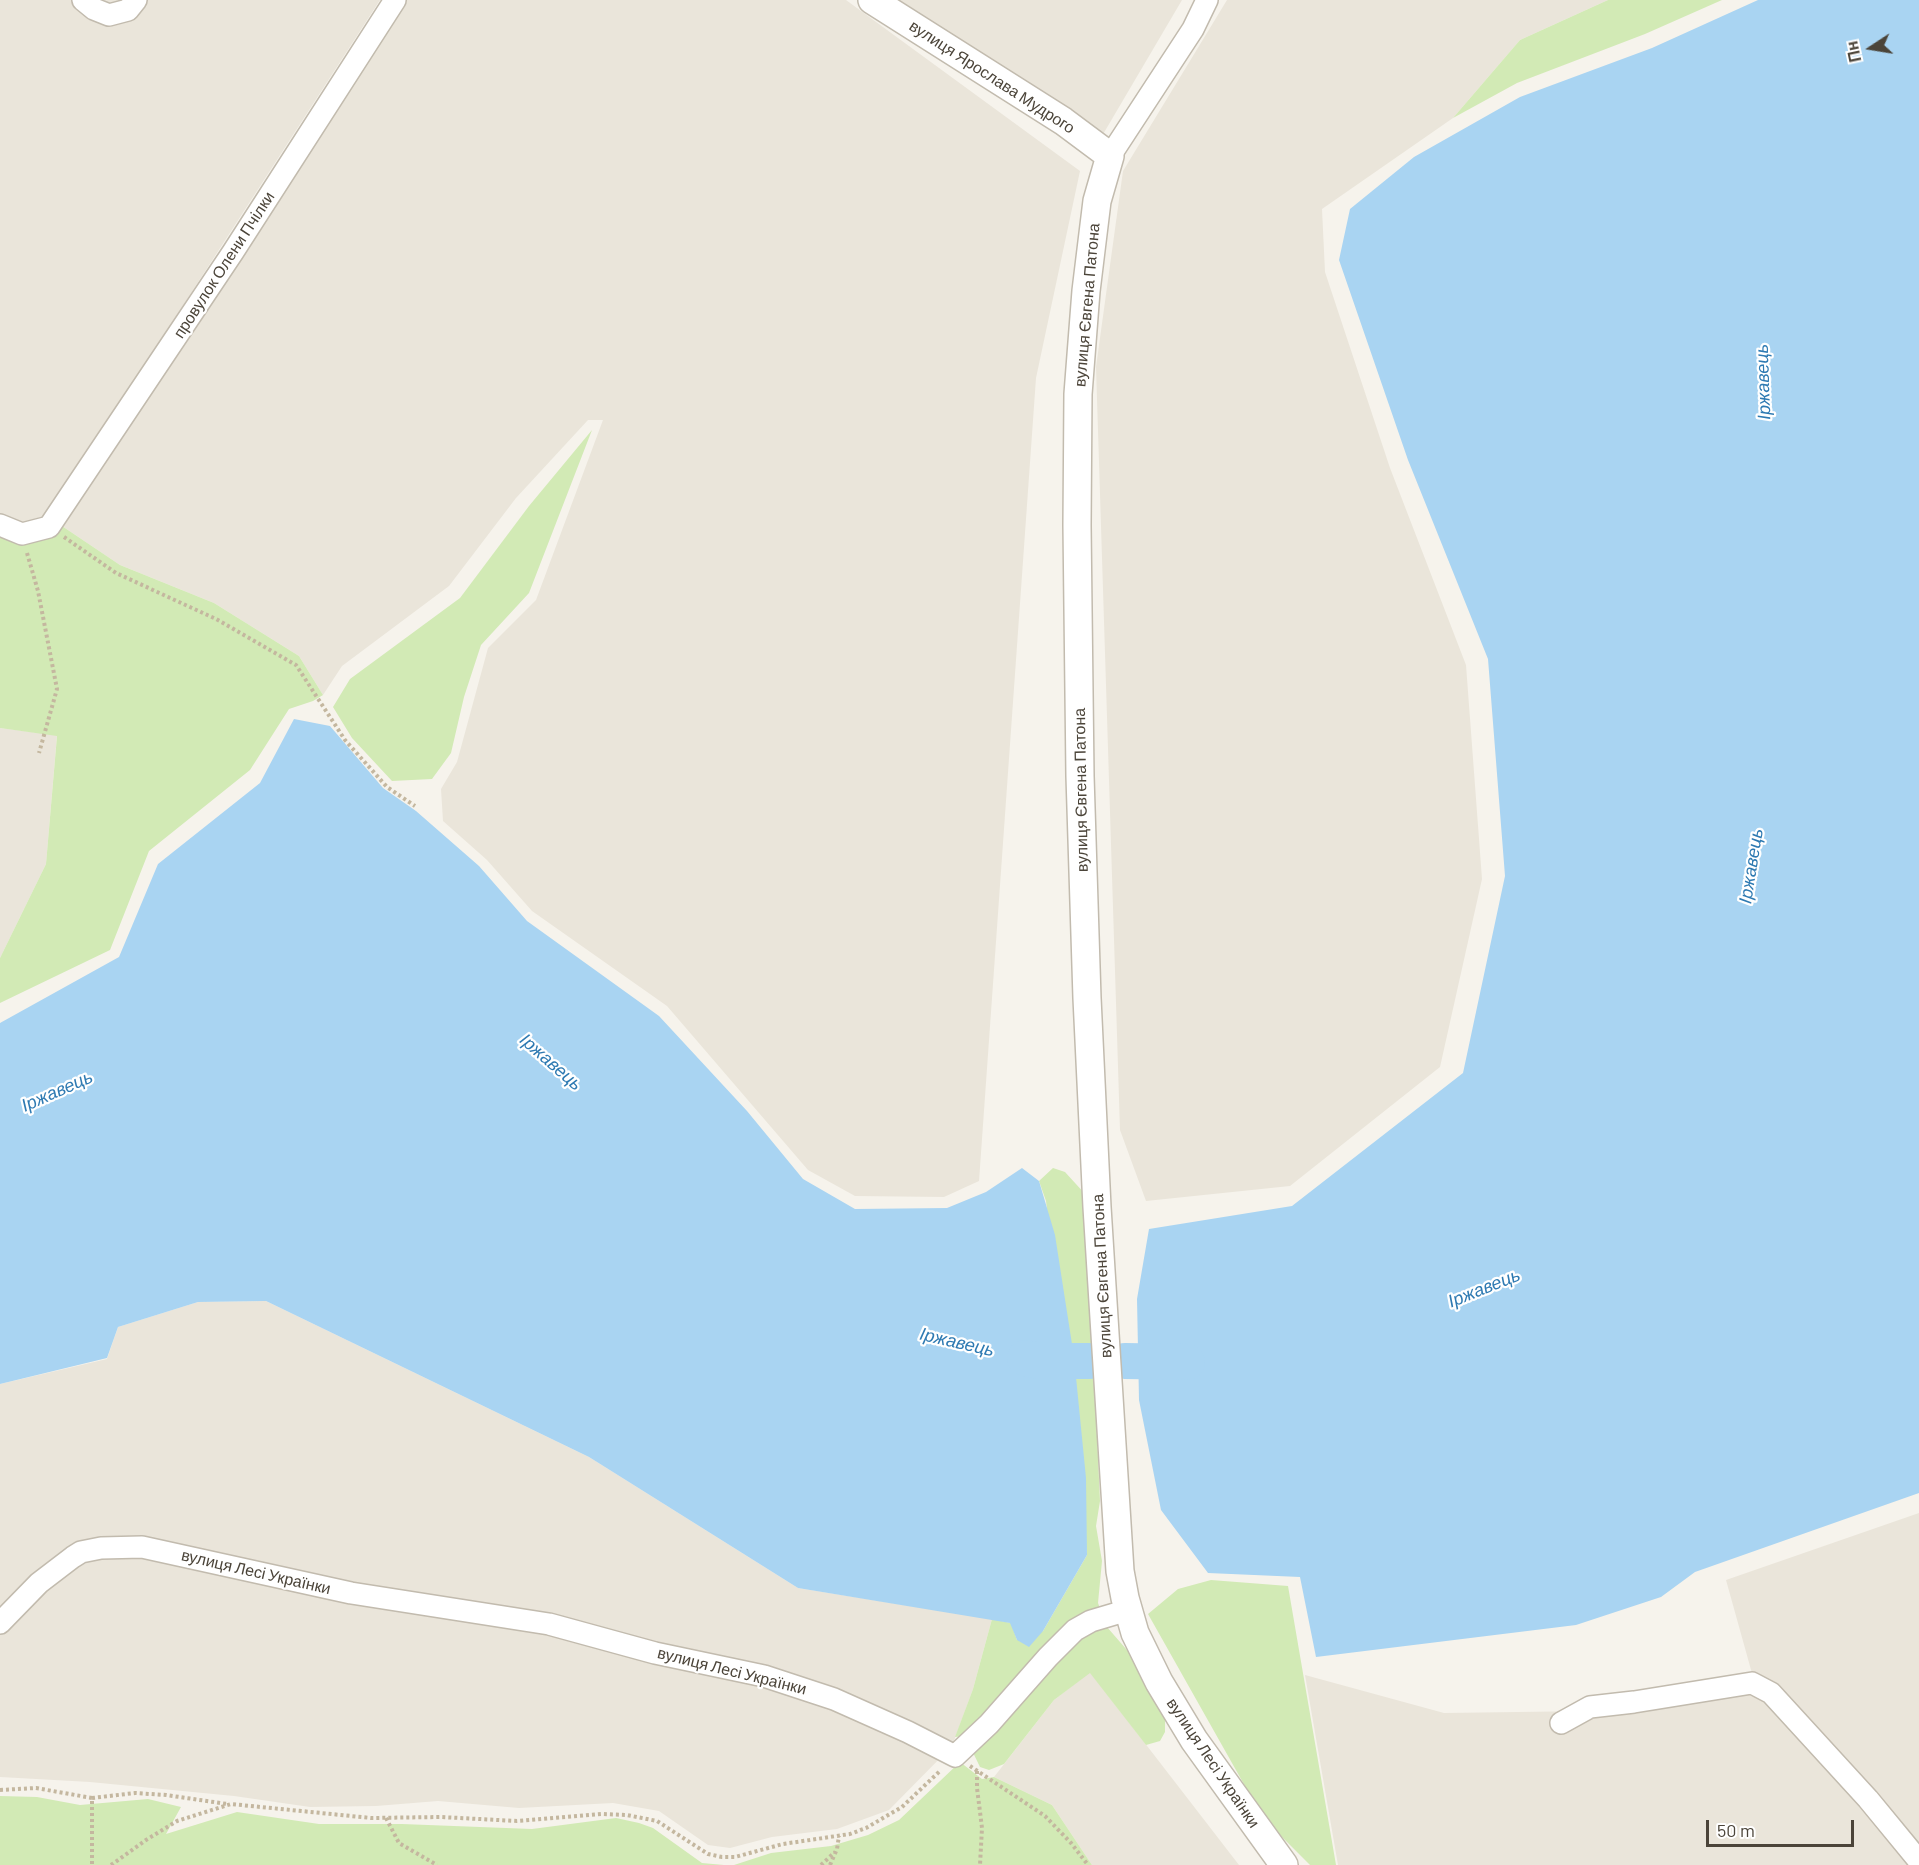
<!DOCTYPE html>
<html>
<head>
<meta charset="utf-8">
<style>
	body { margin:0 }
	#map { position:relative; width:1919px; height:1865px; overflow:hidden; background:#f6f3ec; font-family:Barlow,sans-serif }
	canvas { display:block }
	.north { position:absolute; left:1841px; top:18px; width:60px; height:60px; -webkit-text-stroke:4px #fff; paint-order:stroke; rotate:258deg; font-size:16px; font-weight:700; line-height:24px; text-align:center; color:#4b4439 }
	.north::after { content:''; display:block; margin:auto; width:21px; height:27px; background:#4b4439; clip-path:polygon(50% 0,100% 100%,50% 72%,0 100%) }
	.scale { position:absolute; left:1706px; top:1820px; width:148px; height:27px; box-sizing:border-box; border:3px solid #4b4439; border-top:0; padding-left:8px; font-size:18px; line-height:21px; white-space:nowrap; color:#4b4439; -webkit-text-stroke:4px #fff; paint-order:stroke }
</style>
</head>
<body>
<div id="map">
<canvas width="1919" height="1865"></canvas>
<div class="north">Пн</div>
<div class="scale">50 m</div>
</div>
<script>
const context = document.querySelector('canvas').getContext('2d');
context.lineJoin = 'round';
function paint(path, color) { context.fillStyle = color; context.fill(path, 'evenodd'); }
const poly = rows => new Path2D(rows.map(r => 'M' + r).join(''));
function trace(path, color, width, dash) { context.strokeStyle = color; context.lineWidth = width; context.lineCap = dash ? 'butt' : 'round'; context.setLineDash(dash || []); context.stroke(path); }
function write(font, color, halo, rows, align = 'center') {
  context.font = font + ' Barlow,sans-serif'; context.lineWidth = 4.5; context.setLineDash([]); context.textBaseline = 'middle'; context.strokeStyle = halo; context.fillStyle = color; for (const [text, x, y, turn = 0] of rows) {
    context.save(); context.translate(x, y); context.rotate((+turn || 0) * Math.PI / 180); context.textAlign = isNaN(turn) ? turn : align; if (halo) context.strokeText(text, 0, 0); context.fillText(text, 0, 0); context.restore();
  }
}
paint(poly([
	[0,0,380,0,48,515,18,524,0,517],
	[404,0,846,0,1080,171,1036,378,979,1181,944,1197,855,1196,808,1170,667,1006,532,911,487,860,443,821,441,789,457,762,488,648,536,600,603,420,588,420,516,498,449,586,342,666,323,695,299,656,214,603,120,565,59,524],
	[896,0,1182,0,1102,136],
	[1227,0,1608,0,1520,40,1453,118,1322,209,1325,272,1390,468,1466,665,1482,879,1440,1067,1290,1186,1146,1201,1120,1130,1096,367,1123,171],
	[0,728,57,735,46,864,0,958],
	[266,1301,589,1457,798,1588,992,1619,973,1689,952,1746,889,1810,837,1829,772,1837,730,1848,708,1845,659,1811,613,1803,519,1808,438,1801,376,1806,310,1807,234,1796,90,1782,0,1777,0,1384,107,1359,118,1327,198,1302],
	[1919,1513,1919,1865,1338,1865,1305,1675,1444,1713,1591,1711,1753,1677,1726,1580],
	[1090,1672,1239,1865,1092,1865,1052,1805,994,1777,1054,1700]
]), '#eae5da');
paint(poly([
	[1608,0,1722,0,1645,34,1517,83,1453,118,1520,40],
	[592,430,529,593,481,645,464,697,451,753,432,779,392,781,352,738,333,707,350,679,460,598,529,506],
	[59,524,120,565,214,603,299,656,323,695,313,701,289,709,250,770,149,851,110,950,0,1003,0,958,46,864,57,736,0,728,0,529],
	[1053,1168,1065,1172,1086,1195,1100,1501,1096,1526,1102,1561,1098,1603,1107,1627,1133,1657,1165,1718,1165,1732,1160,1741,1146,1745,1090,1673,1054,1700,1004,1764,989,1770,980,1767,965,1736,955,1737,973,1689,992,1619,1011,1623,1017,1640,1043,1631,1087,1555,1046,1201,1039,1181],
	[1211,1580,1288,1586,1336,1865,1310,1865,1263,1818,1148,1614,1178,1589],
	[960,1762,982,1779,994,1777,1052,1805,1092,1865,734,1865,771,1853,831,1846,868,1835,899,1820],
	[0,1796,37,1797,80,1805,148,1799,181,1807,166,1834,237,1812,319,1824,402,1824,532,1829,616,1818,639,1823,653,1828,702,1863,724,1865,0,1865]
]), '#d2eab5');
paint(poly([
	[1758,0,1919,0,1919,1493,1695,1572,1661,1597,1576,1625,1316,1657,1300,1577,1208,1573,1161,1510,1139,1400,1137,1299,1149,1229,1292,1206,1463,1073,1505,876,1488,659,1408,460,1339,260,1350,209,1414,157,1520,97,1652,48],
	[294,719,330,726,383,788,416,811,479,866,527,921,659,1016,747,1111,803,1179,855,1209,947,1208,986,1192,1022,1168,1039,1181,1055,1235,1074,1357,1086,1478,1087,1555,1043,1631,1029,1647,1017,1640,1010,1623,798,1588,589,1457,266,1301,198,1302,118,1327,107,1358,0,1384,0,1023,119,957,158,864,260,783]
]), '#a9d4f2');
trace(poly([
	[1025,1358,1040,1361,1089,1361],
	[1125,1361,1187,1362]
]), '#a9d4f2', 36);
const minor = poly([
	[83,0,94,9,109,15,128,10,136,0],
	[1110,156,1193,29,1207,0],
	[0,525,22,534,49,527,233,252,395,0],
	[0,1623,39,1583,73,1557,81,1552,101,1548,142,1547,351,1593,549,1624,655,1653,764,1676,834,1699,908,1732,955,1756,989,1724,1048,1657,1075,1630,1091,1621,1128,1610],
	[1561,1723,1590,1707,1634,1702,1752,1683,1771,1693,1868,1799,1919,1861]
]);
const tertiary = poly([
	[872,0,1063,121,1110,156,1097,201,1086,291,1078,394,1077,525,1080,776,1087,998,1097,1207,1120,1571,1125,1598,1135,1633,1159,1682,1194,1740,1284,1865]
]);
trace(minor, '#c2bbae', 24);
trace(tertiary, '#c2bbae', 30);
trace(poly([
	[64,537,116,573,216,619,296,665,345,740,387,787,415,806],
	[27,553,38,591,57,689,39,753],
	[970,1766,1045,1816,1071,1843,1088,1865],
	[977,1771,977,1788,982,1828,980,1865],
	[0,1790,36,1788,92,1798,92,1865],
	[92,1798,135,1793,166,1795,227,1804],
	[386,1818,399,1843,437,1865],
	[111,1865,146,1840,177,1821,231,1804,371,1818,441,1817,517,1821,601,1814,627,1815,657,1821,708,1854,722,1857,735,1857,783,1844,850,1834,866,1828,902,1807,941,1770],
	[821,1865,835,1852],
	[830,1865,837,1849,839,1836]
]), '#c4b79f', 4, [3, 3]);
trace(minor, '#fff', 21);
trace(tertiary, '#fff', 27);
write('16px', '#4b4439', '#fff', [
	["вулиця Ярослава Мудрого",992,77,33],
	["провулок Олени Пчілки",224,265,-57],
	["вулиця Євгена Патона",1087,305,-85],
	["вулиця Євгена Патона",1081,790,-91],
	["вулиця Євгена Патона",1102,1276,-93],
	["вулиця Лесі Українки",256,1572,13],
	["вулиця Лесі Українки",732,1671,14],
	["вулиця Лесі Українки",1213,1763,56]
]);
write('italic 18px', '#2e7ab2', '#fff', [
	["Іржавець",1763,382,-92],
	["Іржавець",1751,866,-81],
	["Іржавець",551,1062,41],
	["Іржавець",57,1091,-24],
	["Іржавець",1484,1288,-22],
	["Іржавець",957,1342,13]
]);
</script>
</body>
</html>
